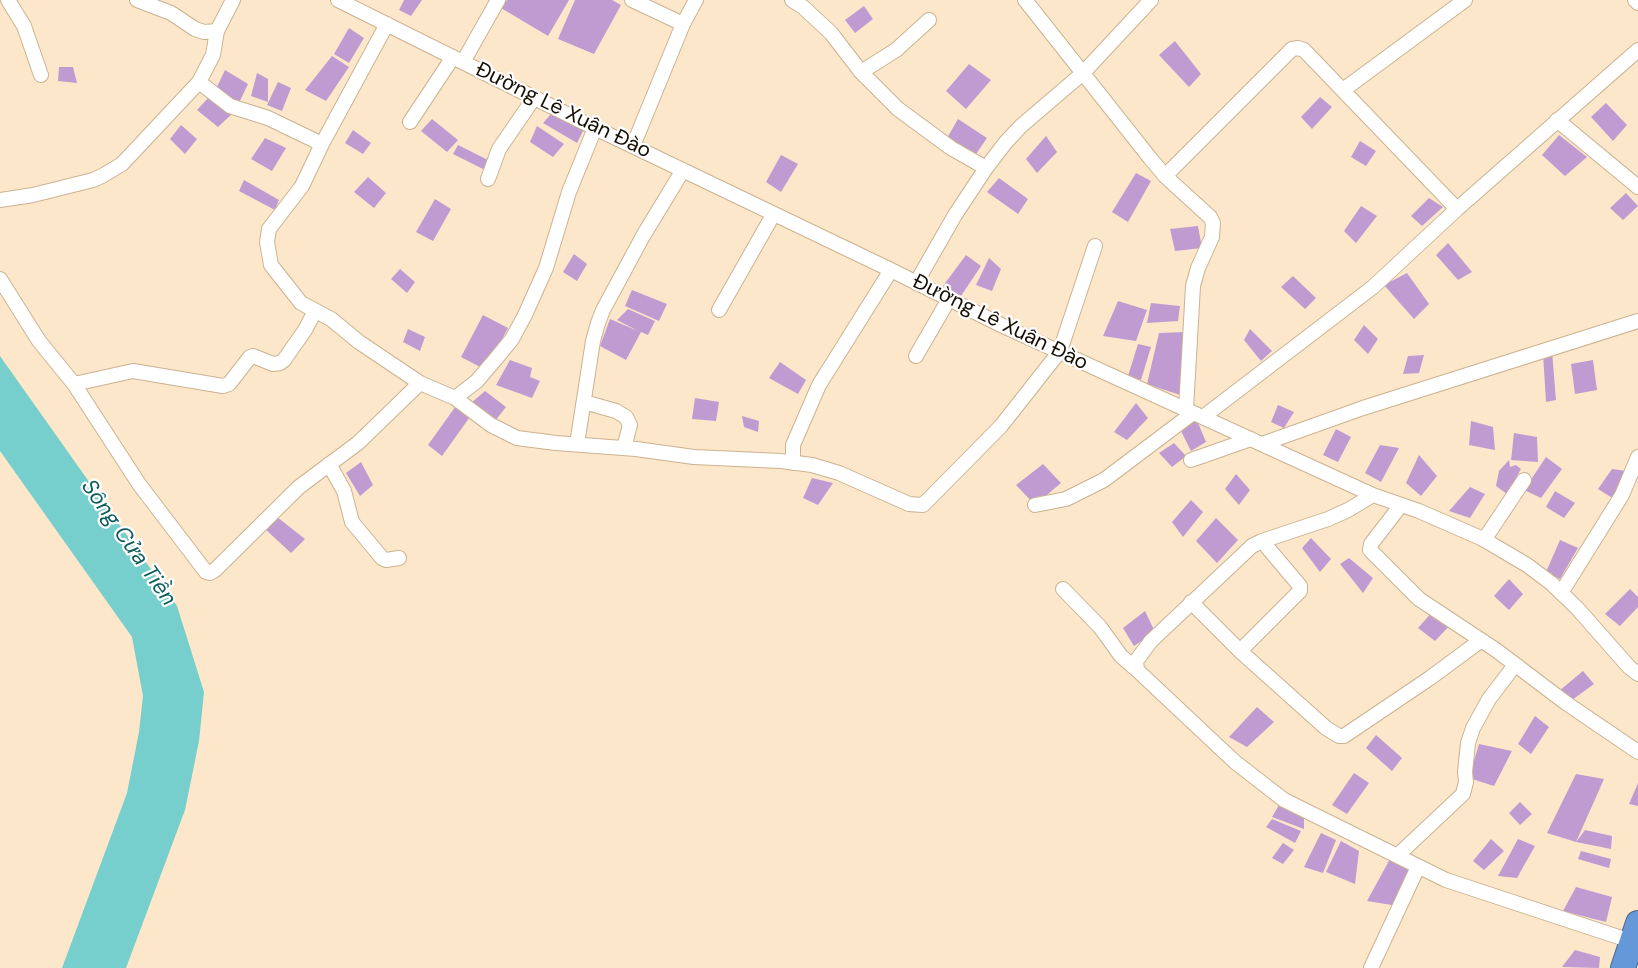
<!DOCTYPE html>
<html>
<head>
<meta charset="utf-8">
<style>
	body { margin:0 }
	canvas { display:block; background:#fce7cb }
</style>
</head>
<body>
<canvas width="1638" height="968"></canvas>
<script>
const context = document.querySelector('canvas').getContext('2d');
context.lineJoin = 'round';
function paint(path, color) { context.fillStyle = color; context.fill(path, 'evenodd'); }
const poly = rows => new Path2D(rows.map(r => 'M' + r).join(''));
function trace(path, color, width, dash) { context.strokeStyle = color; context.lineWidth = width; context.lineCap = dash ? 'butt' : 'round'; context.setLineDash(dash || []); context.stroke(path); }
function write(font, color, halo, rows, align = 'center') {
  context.font = font + ' "DM Sans",sans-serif'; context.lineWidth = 4.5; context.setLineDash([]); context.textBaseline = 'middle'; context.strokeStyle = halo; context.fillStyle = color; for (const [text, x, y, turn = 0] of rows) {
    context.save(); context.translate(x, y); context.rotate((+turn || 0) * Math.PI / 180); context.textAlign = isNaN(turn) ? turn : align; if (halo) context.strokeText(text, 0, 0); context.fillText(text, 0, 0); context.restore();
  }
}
paint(poly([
	[0,356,177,606,204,692,199,741,185,810,126,968,62,968,127,793,139,732,143,696,132,637,0,451]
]), '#76cfcd');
paint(poly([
	[404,0,422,0,411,16,399,10],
	[507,0,569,0,548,36,501,8],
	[575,0,612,0,621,5,594,54,558,39],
	[864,6,873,19,855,33,845,20],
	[349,28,364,38,349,63,334,54],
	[1175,41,1201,74,1189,87,1159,55],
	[332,56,349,67,326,101,305,90],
	[969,64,991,80,966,109,946,91],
	[59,67,73,67,77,83,58,81],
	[225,70,248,84,238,105,215,91],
	[257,73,268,79,268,102,251,96],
	[278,82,291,88,282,111,267,105],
	[210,96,233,113,218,127,197,110],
	[1320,97,1332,107,1312,129,1301,117],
	[1606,103,1627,125,1613,141,1591,117],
	[552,113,584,129,577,143,543,123],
	[432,119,458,140,447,152,421,131],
	[958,119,987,138,976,154,947,138],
	[181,125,197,139,185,154,170,139],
	[537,126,564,144,553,157,530,142],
	[353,130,371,143,363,154,345,143],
	[1559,135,1587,157,1565,176,1542,155],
	[1046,136,1057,152,1037,173,1026,159],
	[265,138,286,148,272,171,251,159],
	[1360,141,1376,151,1366,166,1351,157],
	[458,145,490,161,485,170,453,154],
	[781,155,798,164,781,192,766,182],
	[1136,173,1151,181,1128,222,1112,212],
	[368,177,386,193,374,208,354,192],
	[999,178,1028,199,1018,214,987,192],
	[244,180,279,200,275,210,239,191],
	[1626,193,1638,206,1623,220,1610,208],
	[1429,198,1443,207,1422,226,1411,216],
	[435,199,451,209,433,241,416,232],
	[1361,206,1377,216,1356,243,1344,231],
	[1198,226,1202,248,1175,251,1170,229],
	[1448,243,1472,272,1458,280,1436,255],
	[574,254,587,264,577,281,563,272],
	[966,255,981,266,959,299,943,286],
	[989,258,1001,269,992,291,976,285],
	[400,269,415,282,407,293,391,279],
	[1407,273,1429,304,1414,319,1384,285],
	[1293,276,1316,298,1305,309,1281,287],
	[632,290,667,304,659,321,625,306],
	[1118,301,1147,310,1136,341,1103,336],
	[1151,303,1180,306,1178,321,1147,323],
	[628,309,655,321,648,335,641,332,626,360,600,346,610,319,638,331,617,320],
	[483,315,508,328,486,370,461,357],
	[1364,325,1378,339,1368,354,1354,340],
	[408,329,425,337,420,351,403,342],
	[1250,329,1272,351,1261,361,1244,340],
	[1186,332,1183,396,1147,384,1159,333],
	[1138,344,1151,347,1141,380,1128,376],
	[1552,351,1556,400,1546,402,1543,353],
	[1424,355,1419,373,1403,374,1408,356],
	[510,360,532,368,530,377,540,381,532,398,496,385],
	[1593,360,1597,390,1575,394,1571,364],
	[780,362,806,380,798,394,769,378],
	[485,391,506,407,495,421,470,404],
	[695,398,719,402,716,421,692,419],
	[458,403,472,414,442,456,428,445],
	[1136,403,1148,418,1127,440,1114,432],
	[1278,405,1294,412,1284,428,1271,422],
	[742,416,759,421,758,432,744,427],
	[1196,418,1206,442,1191,451,1180,429],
	[1471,421,1493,427,1495,450,1469,445],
	[1336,429,1351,437,1338,462,1323,455],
	[1514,433,1537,437,1538,462,1511,460],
	[1174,443,1186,456,1172,467,1159,453],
	[1380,445,1399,448,1381,482,1365,473],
	[1419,455,1437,476,1421,496,1406,483],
	[1546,457,1562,469,1541,498,1524,490],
	[1509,460,1510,467,1516,465,1521,469,1507,494,1496,486,1499,471],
	[361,462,373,485,360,496,346,473],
	[1043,464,1061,483,1035,505,1016,485],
	[1612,469,1627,471,1614,499,1598,489],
	[1236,474,1250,490,1239,505,1225,489],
	[812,478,833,483,818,505,803,498],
	[1470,487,1485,494,1470,518,1449,511],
	[1555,491,1575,503,1564,518,1546,507],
	[1191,500,1203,512,1183,537,1172,522],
	[277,517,305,539,291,553,264,528],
	[1216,518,1238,540,1217,563,1196,541],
	[1311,538,1331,559,1320,572,1302,548],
	[1560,540,1578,548,1560,579,1546,572],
	[1349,558,1373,578,1363,593,1340,564],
	[1509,579,1523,594,1509,610,1494,596],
	[1630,589,1638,597,1638,607,1620,626,1605,614],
	[1145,611,1155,632,1134,646,1123,628],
	[1433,611,1451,624,1435,641,1418,628],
	[1583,671,1594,684,1572,700,1559,691],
	[1257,707,1274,722,1247,747,1229,737],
	[1535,716,1549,727,1531,754,1518,744],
	[1376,735,1402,758,1392,771,1366,748],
	[1479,744,1512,751,1494,786,1469,778],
	[1354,773,1369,783,1347,814,1332,805],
	[1576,774,1604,779,1576,842,1547,833],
	[1638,783,1638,806,1629,804],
	[1520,802,1532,814,1520,825,1509,813],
	[1279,805,1304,817,1304,829,1272,817],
	[1272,819,1301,831,1295,843,1266,827],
	[1585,830,1612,836,1611,849,1576,842],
	[1321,833,1336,840,1323,873,1304,867],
	[1491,839,1504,851,1484,870,1473,861],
	[1518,839,1535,846,1517,878,1498,876],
	[1341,841,1359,851,1355,884,1326,872],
	[1283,843,1294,850,1283,864,1272,858],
	[1581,851,1611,859,1609,868,1578,859],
	[1390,859,1413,869,1398,906,1367,901],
	[1576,887,1612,897,1606,922,1563,911],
	[1575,950,1600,957,1599,968,1562,967]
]), '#c09bd2');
const street = poly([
	[8,0,24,26,41,75],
	[137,0,171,13,195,29,204,32,217,31],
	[338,0,595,128,891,270,1003,326,1373,495,1419,511,1483,539,1527,565,1551,583,1577,608,1629,667,1638,674],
	[632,0,683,24],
	[792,0,803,7,831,33,861,72,898,109,951,148,986,168],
	[1025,0,1150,158,1165,176,1210,217,1213,223,1212,237,1198,268,1193,286,1186,409],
	[1635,0,1638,3],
	[387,24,322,144,302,186,269,229,267,242,271,265,301,303,331,319,359,342,420,383,455,398,491,425,517,438,556,443,636,449,694,457,781,461,812,465,839,473,909,504,923,505,1001,426,1060,351,1095,246],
	[463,62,498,0],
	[861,72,896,50,929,20],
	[199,82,230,106,268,118,322,144],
	[1343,90,1465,0],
	[1557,120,1638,187],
	[410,122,453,57],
	[633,146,683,24,696,0],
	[1165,176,1292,49,1298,48,1304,50,1457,209],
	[488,179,499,149,534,98],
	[0,200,33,195,93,180,102,176,122,164,199,82,213,55,217,31,233,0],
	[0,279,39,341,74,384,133,371,223,386,229,384,250,357,253,356,273,364,280,363,284,360,305,330,315,311],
	[916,283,955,215,986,168,1006,142,1021,126,1083,73,1151,0],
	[719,310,773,215],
	[916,356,949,299],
	[74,384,139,484,206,572,210,573,215,570,299,487,358,443,420,383],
	[455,398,477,381,499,355,512,339,525,315,546,268,569,192,595,128],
	[584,402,616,411,626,417,630,425,624,448],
	[1203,417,1373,287,1457,209,1638,50],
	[577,444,593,341,598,323,603,310,643,236,683,170],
	[1262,444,1363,408,1638,321],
	[1191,460,1251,439],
	[793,463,793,445,819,385,891,270],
	[329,464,344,491,352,522,382,558,386,560,399,558],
	[1373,495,1348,510,1328,519,1262,541,1252,546,1151,641,1136,661,1137,670,1235,762,1284,800,1446,880,1637,943],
	[1035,505,1066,499,1104,480,1193,413],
	[1401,505,1371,544,1370,550,1419,599,1496,650,1566,703,1638,752],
	[1484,540,1524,480],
	[1063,589,1100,627,1121,656,1137,670],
	[1561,593,1622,495,1638,457],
	[1191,602,1240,651,1326,728,1339,736,1344,736,1430,678,1480,641],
	[1240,651,1300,591,1300,586,1262,541],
	[1398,855,1463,794,1466,782,1465,772,1468,743,1473,728,1489,699,1515,665],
	[1371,968,1418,867]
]);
const highway = poly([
	[1623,968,1638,923]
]);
trace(street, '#cbb290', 16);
trace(highway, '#49678d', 26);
trace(street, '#fff', 14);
trace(highway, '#6498d8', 24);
write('21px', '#160d03', '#fff', [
	["Đường Lê Xuân Đào",563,111,26],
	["Đường Lê Xuân Đào",1000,323,26]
]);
write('italic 22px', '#0e5c5c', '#fff', [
	["Sông Cửa Tiền",128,543,55]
]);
</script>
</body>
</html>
